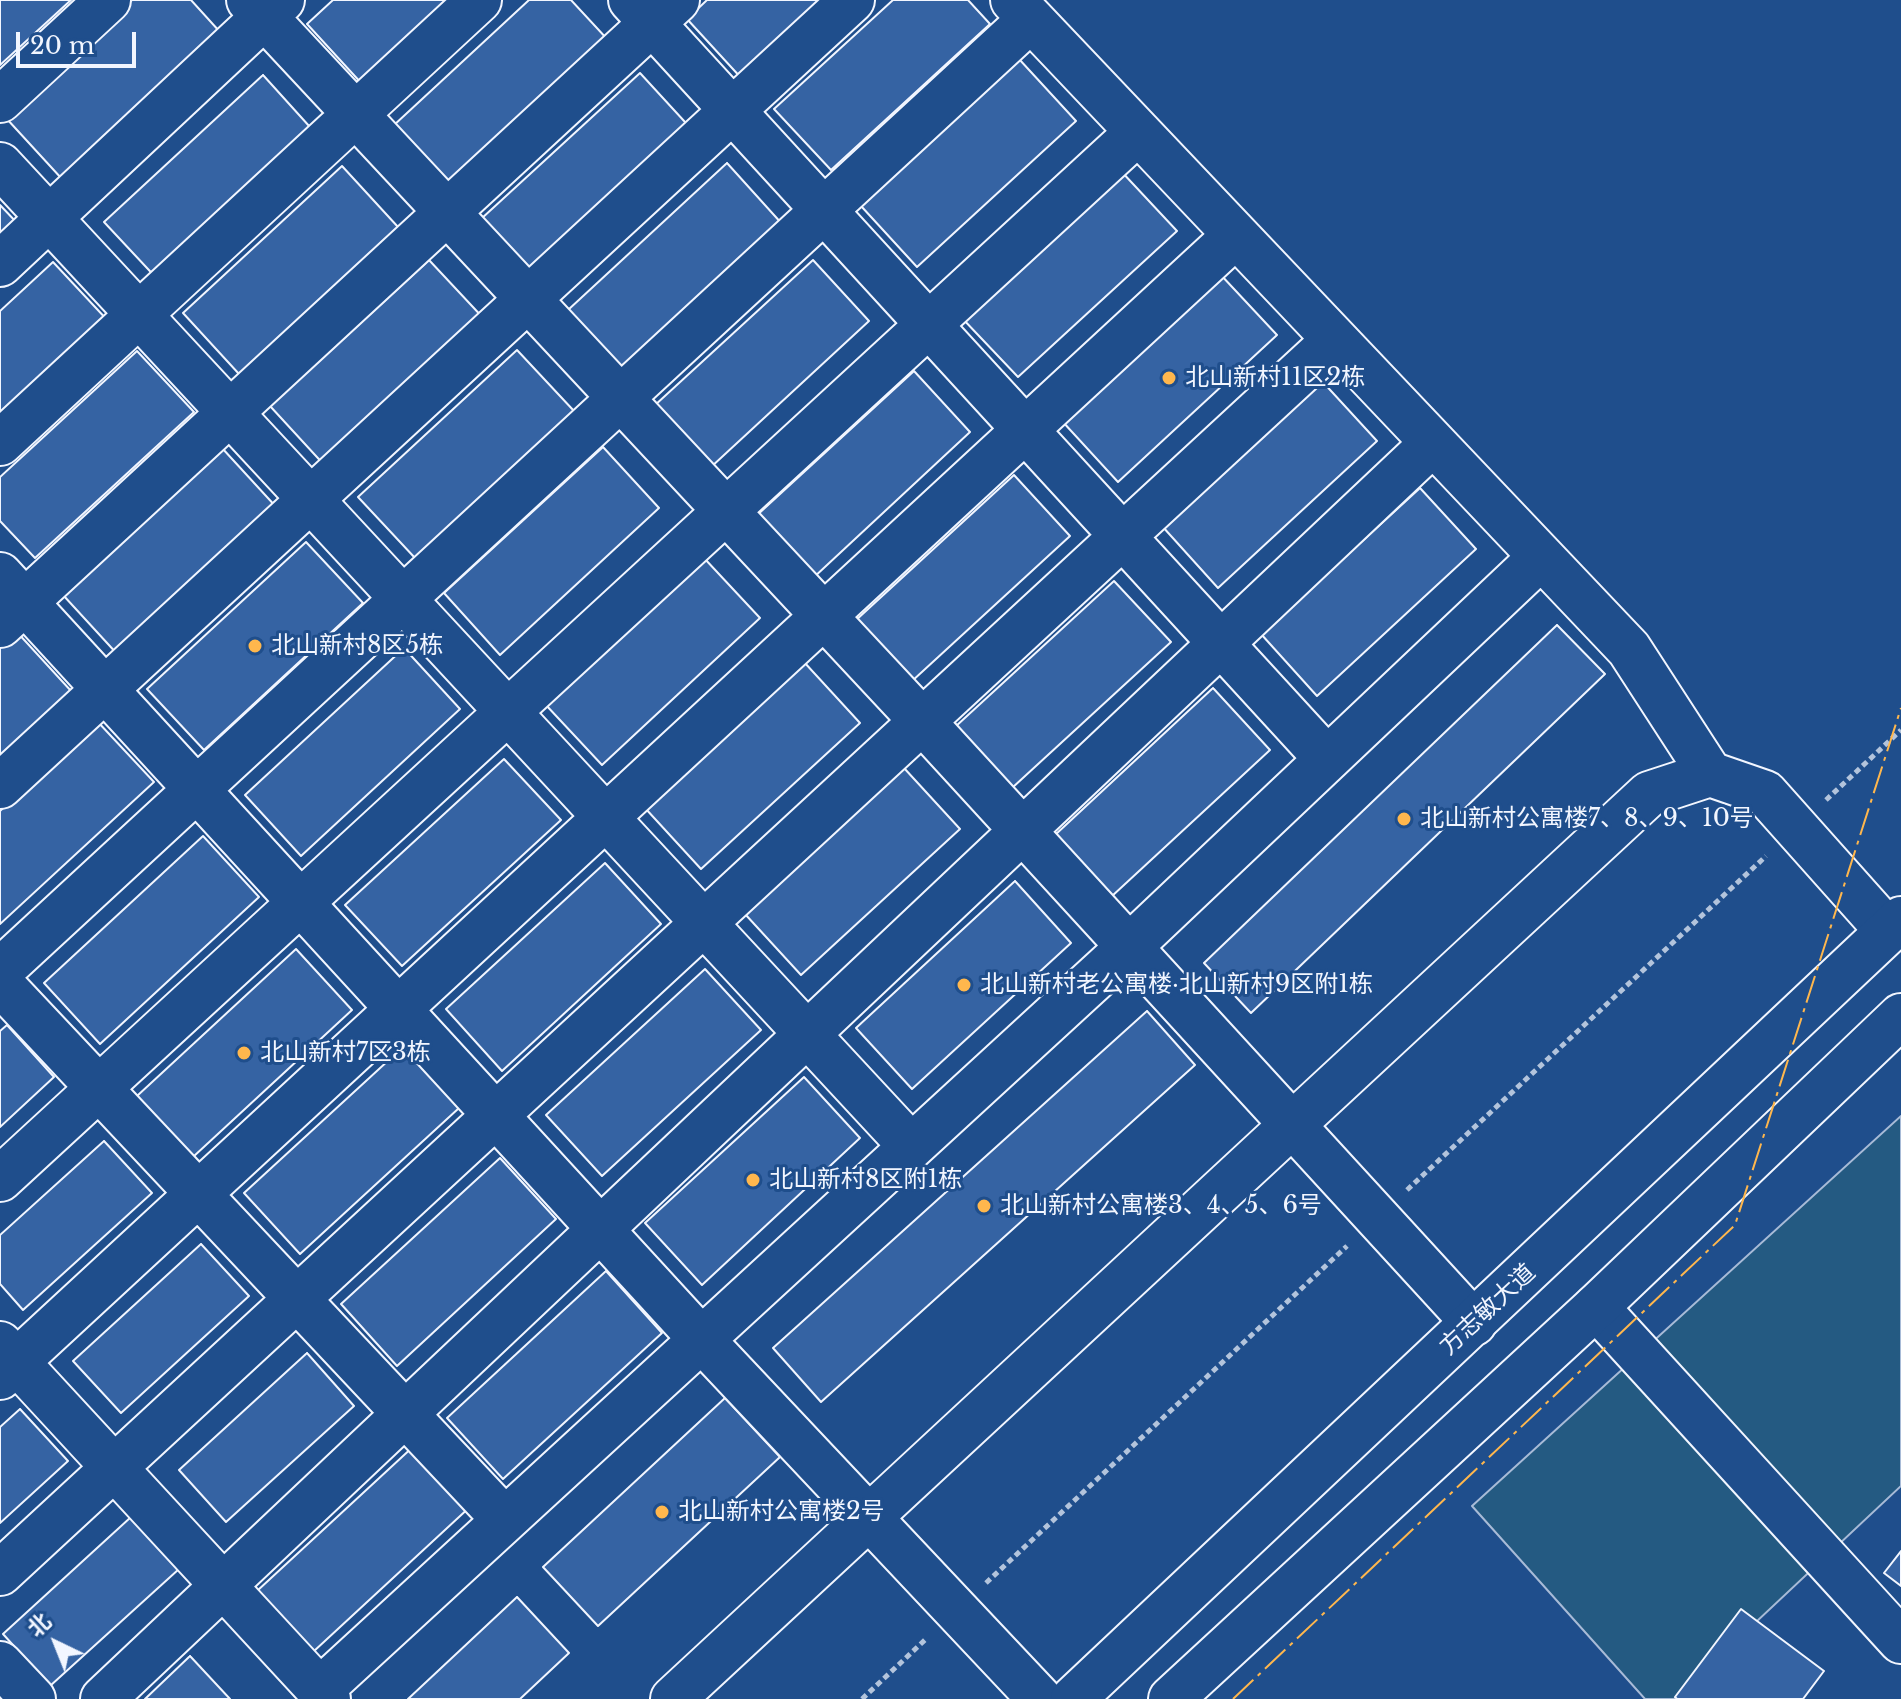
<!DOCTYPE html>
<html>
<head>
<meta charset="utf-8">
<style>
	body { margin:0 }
	#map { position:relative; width:1901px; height:1699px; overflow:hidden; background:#1f4e8c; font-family:"Libre Baskerville","Noto Sans SC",serif }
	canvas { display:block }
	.north { position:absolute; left:16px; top:1603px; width:80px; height:80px; -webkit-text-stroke:6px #1f4e8c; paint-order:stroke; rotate:317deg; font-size:22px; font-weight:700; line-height:32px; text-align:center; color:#f2f6ff }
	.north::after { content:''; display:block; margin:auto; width:28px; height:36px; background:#f2f6ff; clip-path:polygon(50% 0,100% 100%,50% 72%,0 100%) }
	.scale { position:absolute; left:16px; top:32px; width:120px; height:36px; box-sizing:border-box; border:4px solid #f2f6ff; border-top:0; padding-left:10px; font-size:24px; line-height:28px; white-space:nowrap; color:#f2f6ff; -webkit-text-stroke:6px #1f4e8c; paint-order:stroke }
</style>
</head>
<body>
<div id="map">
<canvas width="1901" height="1699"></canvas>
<div class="north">北</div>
<div class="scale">20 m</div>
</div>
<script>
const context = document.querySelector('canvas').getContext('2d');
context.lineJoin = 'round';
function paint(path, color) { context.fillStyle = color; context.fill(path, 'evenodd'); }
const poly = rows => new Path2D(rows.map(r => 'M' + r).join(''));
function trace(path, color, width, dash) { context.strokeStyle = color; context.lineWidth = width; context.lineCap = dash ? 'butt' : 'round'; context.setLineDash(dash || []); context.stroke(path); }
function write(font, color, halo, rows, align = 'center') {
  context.font = font + ' "Libre Baskerville","Noto Sans SC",serif'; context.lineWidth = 6; context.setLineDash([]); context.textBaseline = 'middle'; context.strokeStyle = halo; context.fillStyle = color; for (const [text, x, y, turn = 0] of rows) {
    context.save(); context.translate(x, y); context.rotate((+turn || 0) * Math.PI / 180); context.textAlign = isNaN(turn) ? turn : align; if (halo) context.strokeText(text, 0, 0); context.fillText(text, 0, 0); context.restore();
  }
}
const green = poly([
	[1901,1116,1901,1486,1674,1699,1645,1699,1472,1506,1901,1116]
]);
paint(green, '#245a82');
trace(green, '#a8bbd7', 2);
const building = poly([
	[0,0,71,0,0,65,0,0],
	[132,0,191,0,220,32,62,179,6,118,132,0],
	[333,0,456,0,363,85,307,24,333,0],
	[529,0,571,0,608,40,450,187,393,126,529,0],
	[707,0,830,0,743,80,687,19,707,0],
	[893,0,968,0,990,24,831,170,774,109,893,0],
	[1019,59,1076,121,917,267,861,206,1019,59],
	[640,73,696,134,537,281,481,219,640,73],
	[263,75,319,137,161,283,104,222,263,75],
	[727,163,783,225,624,371,568,310,727,163],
	[342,166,398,227,239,374,183,313,342,166],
	[1120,170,1177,231,1018,377,961,317,1120,170],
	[0,205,18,224,0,241,0,205],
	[429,260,486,321,327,468,270,406,429,260],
	[813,260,869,321,710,468,654,406,813,260],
	[53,262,110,323,0,424,0,311,53,262],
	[1220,274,1277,335,1118,482,1062,421,1220,274],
	[517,350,574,411,415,558,358,497,517,350],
	[137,351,194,412,35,558,0,521,0,477,137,351],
	[914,371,970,432,812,579,755,517,914,371],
	[1321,380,1377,441,1218,588,1162,526,1321,380],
	[603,447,659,508,500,655,444,593,603,447],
	[222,448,278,509,119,656,63,595,222,448],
	[1014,475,1070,536,911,682,855,621,1014,475],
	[1420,488,1476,549,1317,696,1261,634,1420,488],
	[306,542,363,603,204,750,147,689,306,542],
	[704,558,760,618,602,765,545,704,704,558],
	[1114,581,1171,642,1012,788,955,727,1114,581],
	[1557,625,1605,674,1251,1013,1204,963,1557,625],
	[16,631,72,692,0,759,0,646,16,631],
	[404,648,460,709,301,856,245,795,404,648],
	[804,662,860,723,701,869,645,808,804,662],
	[1213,688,1270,750,1111,897,1055,835,1213,688],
	[97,721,154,782,0,924,0,811,97,721],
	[504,759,561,820,402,966,345,905,504,759],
	[904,768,960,829,801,975,745,914,904,768],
	[203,836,259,897,100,1044,44,983,203,836],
	[605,863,661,924,502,1071,446,1009,605,863],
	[1015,881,1071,943,912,1089,856,1028,1015,881],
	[296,949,352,1010,193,1157,137,1096,296,949],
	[705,969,761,1030,602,1176,546,1115,705,969],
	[1147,1011,1195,1065,821,1402,773,1348,1147,1011],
	[7,1025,54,1077,0,1127,0,1031,7,1025],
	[403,1047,459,1108,300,1254,244,1193,403,1047],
	[804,1077,860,1138,702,1285,645,1223,804,1077],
	[104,1141,152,1193,23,1310,0,1284,0,1235,104,1141],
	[500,1158,556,1219,397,1366,341,1304,500,1158],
	[201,1244,249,1296,121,1413,73,1361,201,1244],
	[606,1271,662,1333,503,1479,447,1418,606,1271],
	[307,1353,354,1406,226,1522,179,1470,307,1353],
	[725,1398,780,1457,598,1626,543,1567,725,1398],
	[20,1409,68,1461,0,1523,0,1427,20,1409],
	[416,1444,472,1505,313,1652,257,1591,416,1444],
	[131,1517,179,1569,50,1686,3,1634,131,1517],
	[1901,1551,1901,1586,1884,1573,1901,1551],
	[517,1597,569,1653,520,1699,408,1699,517,1597],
	[1741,1609,1824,1671,1803,1699,1677,1699,1675,1697,1741,1609],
	[190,1656,230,1699,145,1699,190,1656]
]);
paint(building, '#3563a3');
trace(building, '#f2f6ff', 2);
const minor = poly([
	[249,0,922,721,1474,1323],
	[631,0,1327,759],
	[1013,0,1629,649,1710,774],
	[0,100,108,0],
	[0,165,911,1146],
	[0,264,282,0],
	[0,443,479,0],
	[0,575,701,1339,1040,1699],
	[0,625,677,0],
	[0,786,852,0],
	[0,971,1031,19],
	[0,983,505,1520],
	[0,1179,1138,132],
	[1596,1307,1901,1641],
	[0,1344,328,1699],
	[0,1377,1236,235],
	[0,1573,1335,340],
	[0,1664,33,1699],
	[320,1690,1130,946,1541,557],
	[103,1699,1433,443],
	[673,1699,1649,794,1710,774,1765,793,1888,931]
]);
const major = poly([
	[1073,1699,1901,919],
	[1171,1699,1596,1307,1901,1016]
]);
trace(minor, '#f2f6ff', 48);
trace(major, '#f2f6ff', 48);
trace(poly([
	[1826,800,1901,730],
	[1407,1190,1766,856],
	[986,1583,1347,1246],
	[862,1699,926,1639]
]), '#b3c4dc', 5, [6, 4]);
trace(minor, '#1f4e8c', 44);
trace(major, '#1f4e8c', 44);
trace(poly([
	[1233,1699,1735,1225,1901,708]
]), '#ffb74d', 2, [28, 6, 4, 6]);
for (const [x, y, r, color] of [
	[1169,378,8,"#ffb74d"],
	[255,646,8,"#ffb74d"],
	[1404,819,8,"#ffb74d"],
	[964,985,8,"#ffb74d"],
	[244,1053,8,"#ffb74d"],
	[753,1180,8,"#ffb74d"],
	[984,1206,8,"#ffb74d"],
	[662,1512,8,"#ffb74d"]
]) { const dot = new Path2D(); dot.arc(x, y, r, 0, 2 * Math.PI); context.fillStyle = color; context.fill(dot); trace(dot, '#1f4e8c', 3); }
write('24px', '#f2f6ff', '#1f4e8c', [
	["北山新村11区2栋",1185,378],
	["北山新村8区5栋",271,646],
	["北山新村公寓楼7、8、9、10号",1420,819],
	["北山新村老公寓楼·北山新村9区附1栋",980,985],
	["北山新村7区3栋",260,1053],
	["北山新村8区附1栋",769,1180],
	["北山新村公寓楼3、4、5、6号",1000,1206],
	["北山新村公寓楼2号",678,1512]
], 'left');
write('24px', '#f2f6ff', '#1f4e8c', [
	["方志敏大道",1488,1310,-43]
]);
</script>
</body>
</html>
